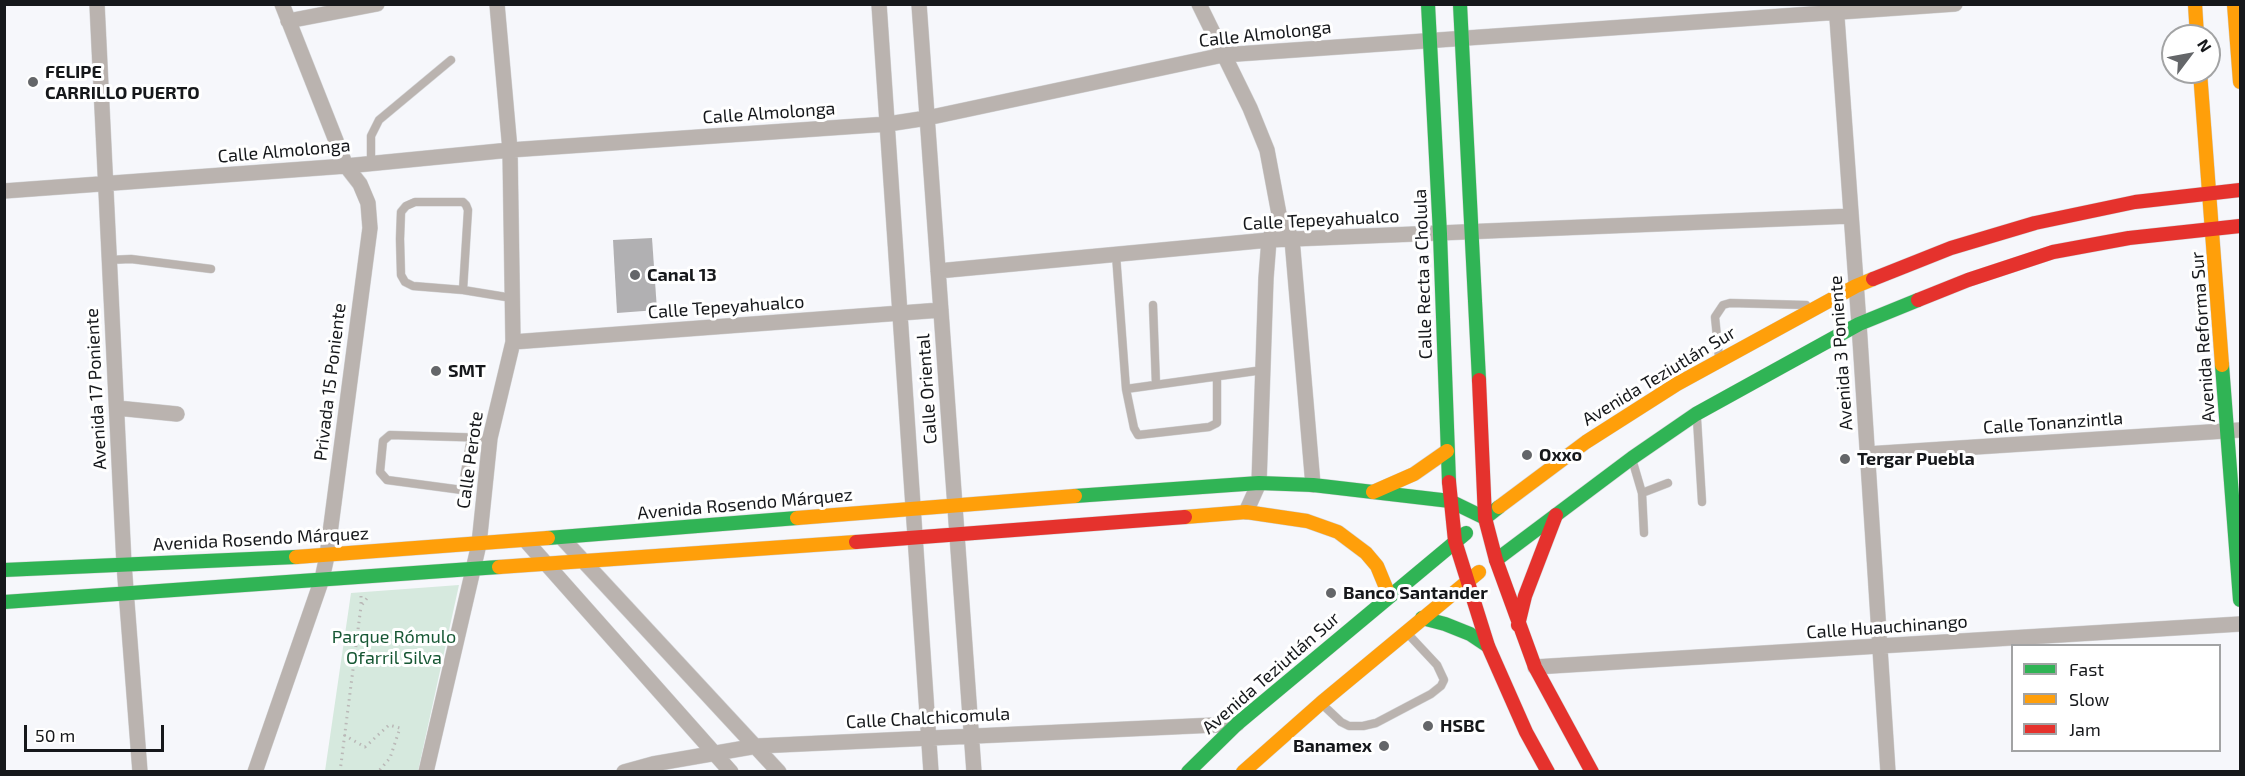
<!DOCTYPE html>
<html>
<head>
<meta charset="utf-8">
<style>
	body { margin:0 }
	#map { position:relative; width:2245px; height:776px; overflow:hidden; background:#f6f7fb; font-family:"Exo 2",sans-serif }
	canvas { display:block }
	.frame { position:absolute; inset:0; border:6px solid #16181b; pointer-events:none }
	.legend { position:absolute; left:2011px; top:644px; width:210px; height:108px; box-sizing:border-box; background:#fff; border:2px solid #a2a3a4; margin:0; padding:8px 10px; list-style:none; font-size:18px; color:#16181b }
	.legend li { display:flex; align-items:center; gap:12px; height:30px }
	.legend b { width:30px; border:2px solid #a2a3a4 }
	.north { position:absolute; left:2161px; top:24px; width:60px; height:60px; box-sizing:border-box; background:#fff; border:2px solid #a2a3a4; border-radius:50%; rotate:58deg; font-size:16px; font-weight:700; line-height:24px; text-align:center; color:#16181b }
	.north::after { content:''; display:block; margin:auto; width:21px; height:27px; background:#646669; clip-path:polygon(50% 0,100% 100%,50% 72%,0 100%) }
	.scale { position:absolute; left:24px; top:725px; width:140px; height:27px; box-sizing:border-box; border:3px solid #16181b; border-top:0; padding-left:8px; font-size:18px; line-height:21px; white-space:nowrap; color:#16181b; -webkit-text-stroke:4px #fff; paint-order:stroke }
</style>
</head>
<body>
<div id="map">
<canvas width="2245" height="776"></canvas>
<div class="frame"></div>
<ul class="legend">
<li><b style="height:8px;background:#30b455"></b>Fast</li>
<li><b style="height:8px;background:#ff9f0a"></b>Slow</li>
<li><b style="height:8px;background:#e5322d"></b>Jam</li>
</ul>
<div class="north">N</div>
<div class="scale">50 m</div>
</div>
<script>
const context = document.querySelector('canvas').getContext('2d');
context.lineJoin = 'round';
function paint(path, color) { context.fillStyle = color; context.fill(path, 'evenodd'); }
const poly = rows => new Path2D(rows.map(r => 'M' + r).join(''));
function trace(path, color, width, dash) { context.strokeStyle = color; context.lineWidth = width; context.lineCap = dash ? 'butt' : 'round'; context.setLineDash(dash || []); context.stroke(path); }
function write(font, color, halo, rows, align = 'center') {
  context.font = font + ' "Exo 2",sans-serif'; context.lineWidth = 6; context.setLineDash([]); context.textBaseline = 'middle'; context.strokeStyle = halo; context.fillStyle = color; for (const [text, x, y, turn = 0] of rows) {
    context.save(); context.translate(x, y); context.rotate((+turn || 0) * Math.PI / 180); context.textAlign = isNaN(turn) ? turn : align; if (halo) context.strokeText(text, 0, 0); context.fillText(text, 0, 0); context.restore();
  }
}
paint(poly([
	[459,585,418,771,325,771,351,593]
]), '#d6e9de');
paint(poly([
	[652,238,657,310,617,313,613,240]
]), '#b1b0b2');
const lane = poly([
	[371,164,371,136,379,120,451,60],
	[1116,255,1126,389,1134,428,1138,435,1209,427,1217,423,1217,377],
	[109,260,131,259,211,269],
	[463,290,468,210,466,205,463,202,415,202,406,206,401,212,400,239,401,275,405,282,413,286,463,290,512,298],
	[1153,305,1156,385],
	[1719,357,1715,317,1723,305,1730,303,1806,305],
	[1126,389,1263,370],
	[1697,419,1702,502],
	[471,438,462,490,387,480,380,472,383,441,390,435,490,438],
	[1632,459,1642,493,1668,483],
	[1642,493,1644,533],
	[1324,706,1341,722,1349,726,1363,726,1376,723,1431,694,1441,686,1444,680,1437,665,1408,634]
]);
const street = poly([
	[97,4,124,564,140,772],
	[879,4,931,772],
	[919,4,974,772],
	[1199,4,1250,108,1267,150,1279,214,1292,239,1313,485],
	[1836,4,1859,324,1888,772],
	[288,21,377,4],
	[4,191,346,166,510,150,888,124,927,118,1223,55,1955,4],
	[938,271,1269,240,1851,216],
	[513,342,941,310],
	[117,408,177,414],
	[1867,454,2240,430],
	[1246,512,1259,483,1266,278,1269,240,1279,214],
	[562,538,779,772],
	[526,541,731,772],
	[1535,667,2240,624],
	[255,772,322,579,327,556,370,228,368,203,360,184,346,166,282,4],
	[426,772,479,544,490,438,513,342,510,150,497,4],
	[624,772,653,764,757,746,1237,724]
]);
const fast = poly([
	[1428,4,1440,234,1449,482],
	[1460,4,1479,380],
	[2222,365,2240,600],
	[1075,496,1259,483,1313,485,1450,501,1485,518,1499,507],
	[548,538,797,518],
	[1496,560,1632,458,1696,414,1859,324,1918,300],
	[4,570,296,557],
	[4,602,499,567],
	[1422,618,1445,624,1470,634,1488,646],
	[1188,772,1237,724,1466,533]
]);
const slow = poly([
	[2195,4,2197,36],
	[2234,4,2240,82],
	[2200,72,2222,365],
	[1373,492,1414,474,1447,451],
	[1499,507,1586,442,1677,384,1856,286,1873,279],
	[1185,517,1246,512,1307,521,1338,532,1366,553,1377,566,1389,595],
	[797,518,1075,496],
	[296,557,548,538],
	[499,567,856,542],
	[1243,772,1321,703,1479,572]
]);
const jam = poly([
	[1873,279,1951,248,2035,223,2135,202,2240,190],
	[1918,300,1968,280,2053,252,2129,238,2240,226],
	[1479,380,1485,518,1496,560,1535,667,1592,772],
	[1449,482,1455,541,1488,646,1526,732,1548,772],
	[856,542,1185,517],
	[1518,625,1525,596,1556,515]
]);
trace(lane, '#d3d4d6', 9);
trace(street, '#d3d4d6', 16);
trace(fast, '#d3d4d6', 15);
trace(slow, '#d3d4d6', 15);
trace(jam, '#d3d4d6', 15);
trace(poly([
	[361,596,361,606,368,597],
	[344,735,365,747,389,725,400,728,390,758,378,772],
	[340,772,361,606]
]), '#bab8b7', 3, [1.5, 4.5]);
trace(lane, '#bab3af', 8);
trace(street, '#bab3af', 15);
trace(fast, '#30b455', 14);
trace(slow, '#ff9f0a', 14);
trace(jam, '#e5322d', 14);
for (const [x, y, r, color] of [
	[33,82,6,"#646669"],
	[635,275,6,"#646669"],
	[436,371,6,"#646669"],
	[1527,455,6,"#646669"],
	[1845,459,6,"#646669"],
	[1331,593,6,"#646669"],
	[1428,726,6,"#646669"],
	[1384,746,6,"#646669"]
]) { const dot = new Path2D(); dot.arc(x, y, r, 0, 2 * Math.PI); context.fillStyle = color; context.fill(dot); trace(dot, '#fff', 2); }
write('18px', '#16181b', '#fff', [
	["Calle Almolonga",1265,34,-6],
	["Calle Almolonga",769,113,-4],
	["Calle Almolonga",284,151,-5],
	["Calle Tepeyahualco",1321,220,-3],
	["Calle Recta a Cholula",1423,274,-92],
	["Calle Tepeyahualco",726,307,-4],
	["Avenida Reforma Sur",2203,337,-94],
	["Avenida 3 Poniente",1841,353,-94],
	["Avenida Teziutlán Sur",1659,376,-31],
	["Privada 15 Poniente",330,382,-83],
	["Avenida 17 Poniente",96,389,-93],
	["Calle Oriental",927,389,-94],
	["Calle Tonanzintla",2053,423,-4],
	["Calle Perote",470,460,-82],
	["Avenida Rosendo Márquez",745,504,-5],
	["Avenida Rosendo Márquez",261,539,-3],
	["Calle Huauchinango",1887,627,-4],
	["Avenida Teziutlán Sur",1271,673,-41],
	["Calle Chalchicomula",928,718,-3]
]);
write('bold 18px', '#16181b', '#fff', [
	["FELIPE",45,72],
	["CARRILLO PUERTO",45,93],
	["Canal 13",647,275],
	["SMT",448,371],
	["Oxxo",1539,455],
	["Tergar Puebla",1857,459],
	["Banco Santander",1343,593],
	["HSBC",1440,726],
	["Banamex",1372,746,"right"]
], 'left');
write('18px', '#175734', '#fff', [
	["Parque Rómulo",394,637],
	["Ofarril Silva",394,658]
]);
</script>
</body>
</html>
